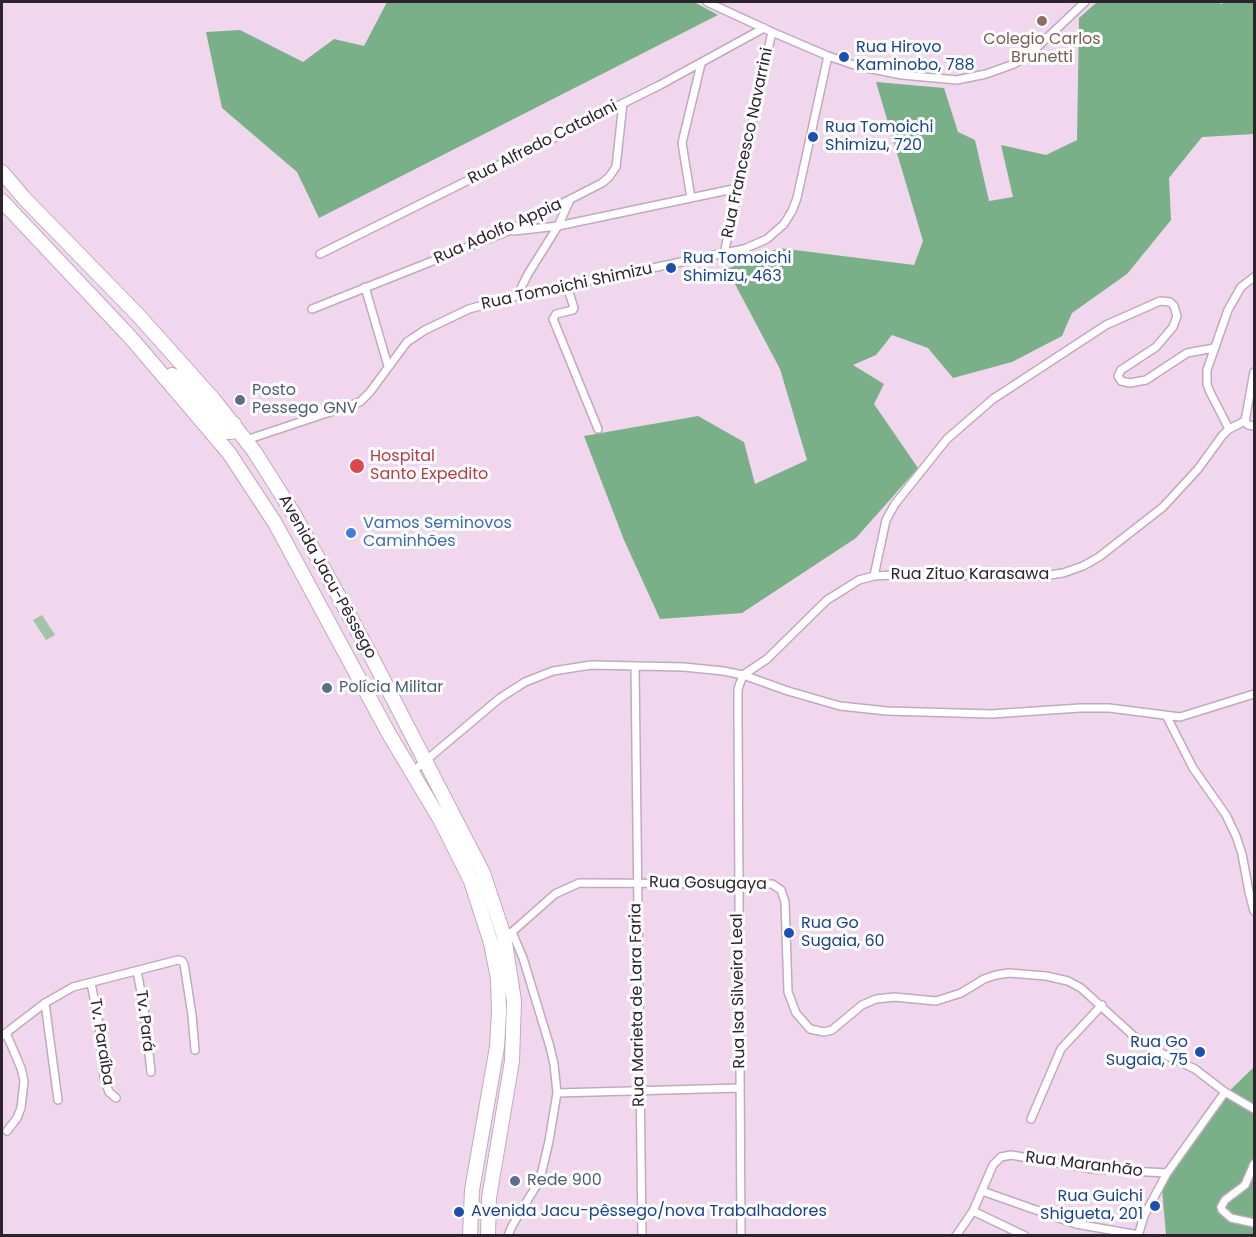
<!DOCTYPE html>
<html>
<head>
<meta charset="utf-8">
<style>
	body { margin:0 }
	#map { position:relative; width:1256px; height:1237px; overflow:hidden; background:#f1d7ee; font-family:Poppins,sans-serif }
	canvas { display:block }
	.frame { position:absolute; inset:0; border:3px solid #2c232c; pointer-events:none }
</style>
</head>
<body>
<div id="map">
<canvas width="1256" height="1237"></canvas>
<div class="frame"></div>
</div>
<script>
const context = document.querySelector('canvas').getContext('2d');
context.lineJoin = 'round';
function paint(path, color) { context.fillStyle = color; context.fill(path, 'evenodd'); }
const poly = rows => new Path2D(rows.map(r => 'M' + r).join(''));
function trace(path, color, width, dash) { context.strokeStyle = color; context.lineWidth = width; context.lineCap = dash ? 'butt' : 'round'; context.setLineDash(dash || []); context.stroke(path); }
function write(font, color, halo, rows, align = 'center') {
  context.font = font + ' Poppins,sans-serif'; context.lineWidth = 6; context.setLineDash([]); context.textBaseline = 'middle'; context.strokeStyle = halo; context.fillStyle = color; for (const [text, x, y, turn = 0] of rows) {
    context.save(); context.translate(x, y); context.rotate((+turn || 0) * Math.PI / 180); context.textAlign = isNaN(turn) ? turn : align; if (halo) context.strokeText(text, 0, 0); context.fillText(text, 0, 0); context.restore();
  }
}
paint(poly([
	[42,615,55,635,46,640,33,620]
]), '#a0c4a8');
paint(poly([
	[387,2,694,2,718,15,319,218,297,172,222,108,206,32,240,30,303,62,334,39,364,46],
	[1097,2,1218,2,1221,4,1226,2,1254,2,1254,134,1202,137,1169,178,1171,220,1127,274,1072,313,1062,336,1012,362,953,378,928,348,892,335,876,355,853,365,884,384,874,404,918,468,856,538,742,613,660,619,624,540,584,436,698,416,744,442,755,484,807,460,780,369,727,269,779,248,914,265,923,241,876,82,944,88,958,132,975,140,989,201,1013,197,1001,145,1046,155,1077,140,1079,18],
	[1254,1067,1254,1235,1166,1235,1162,1189,1223,1097]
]), '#7ab087');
const street = poly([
	[707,2,772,32,828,56,857,66,902,75,957,80,986,74,1014,64,1030,54,1085,2],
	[691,198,682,143,701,64],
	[514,231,558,226,738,188],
	[320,254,660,85,764,28],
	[724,254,772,32],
	[567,286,574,308,573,310,556,314,553,319,598,429],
	[365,287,388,366],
	[517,296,528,274,558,226,570,200],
	[312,309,508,231,602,183,609,177,616,167,623,103],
	[1254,372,1245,421,1248,425,1254,426],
	[1229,429,1210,392,1207,384,1207,370,1228,310,1241,287,1254,277],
	[246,440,360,402,370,392,407,342,425,330,469,309,517,296,744,249,767,239,784,224,792,211,797,198,828,56],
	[874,576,886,520,895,504,947,439,993,399,1106,325,1160,301,1170,302,1174,306,1177,316,1173,327,1156,347,1121,370,1118,376,1121,381,1130,383,1146,380,1187,353,1214,348],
	[635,666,642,1236],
	[1167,717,1193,768,1226,815,1236,836,1242,854,1249,892,1254,911],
	[411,773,500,698,525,682,553,671,591,665,684,667,723,671,743,675,788,691,840,706,887,711,991,714,1080,708,1109,708,1180,717,1254,694],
	[504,936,512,932,555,894,579,883,772,884,781,890,785,902,788,992,796,1013,810,1029,824,1032,832,1030,862,1005,876,999,894,997,936,1001,961,993,984,979,996,975,1009,973,1046,976,1068,981,1081,988,1138,1040,1157,1051,1195,1069,1225,1092,1254,1109],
	[137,971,144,1008,151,1072],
	[91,983,99,1024,104,1078,109,1092,116,1098],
	[45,1003,58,1100],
	[6,1033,21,1068,24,1081,21,1108,17,1118,7,1131],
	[2,1036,45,1003,73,987,178,960,182,961,184,964,192,1015,195,1050],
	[557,1093,740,1088],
	[1031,1119,1061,1049,1102,1005],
	[1254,1164,1245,1185,1225,1200,1221,1207,1222,1210,1231,1218,1254,1223],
	[982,1191,1076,1224,1139,1235],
	[973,1211,1025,1236],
	[508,1236,512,1226,535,1188,542,1171,549,1141,557,1093,554,1064,550,1047,523,958,512,932],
	[741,1236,738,720,738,689,743,675,767,659,827,600,859,580,874,576,893,575,1043,576,1063,573,1083,566,1099,557,1163,507,1198,469,1222,436,1229,429,1245,421],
	[956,1236,973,1211,993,1165,1001,1157,1011,1155,1092,1169,1167,1173],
	[1138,1236,1144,1216,1167,1173,1225,1092]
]);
const highway = poly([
	[2,172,24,198,138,315,214,400,254,451,295,516,369,652,483,873,504,936,514,1001,512,1061,489,1198,488,1236],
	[2,201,131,338,229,453,275,523,389,734,441,821,471,881,491,943,498,979,499,1011,497,1047,472,1190,470,1236],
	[172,375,184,382,226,432,231,432,234,424]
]);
trace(street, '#c2a9bf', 10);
trace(highway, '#c2a9bf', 16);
trace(street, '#fff', 7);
trace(highway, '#fff', 14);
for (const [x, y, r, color] of [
	[1042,21,6,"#8d6e63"],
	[844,57,6,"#1a4fb4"],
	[813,137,6,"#1a4fb4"],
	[671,268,6,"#1a4fb4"],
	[240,400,6,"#5c6f8a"],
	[357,466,8,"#e0444e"],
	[351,533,6,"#3f7fe0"],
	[327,688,6,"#5c6f8a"],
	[789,933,6,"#1a4fb4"],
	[1200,1052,6,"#1a4fb4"],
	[515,1181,6,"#5c6f8a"],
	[1155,1206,6,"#1a4fb4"],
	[459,1212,6,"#1a4fb4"]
]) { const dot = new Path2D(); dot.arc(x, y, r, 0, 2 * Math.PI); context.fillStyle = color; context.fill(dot); trace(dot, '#fff', 2); }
write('16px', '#785e54', '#fff', [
	["Colegio Carlos",1042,40],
	["Brunetti",1042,58]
]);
write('16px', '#164399', '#fff', [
	["Rua Hirovo",856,48],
	["Kaminobo, 788",856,66],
	["Rua Tomoichi",825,128],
	["Shimizu, 720",825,146],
	["Rua Tomoichi",683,259],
	["Shimizu, 463",683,277],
	["Rua Go",801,924],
	["Sugaia, 60",801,942],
	["Rua Go",1188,1043,"right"],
	["Sugaia, 75",1188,1061,"right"],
	["Rua Guichi",1143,1197,"right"],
	["Shigueta, 201",1143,1215,"right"],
	["Avenida Jacu-pêssego/nova Trabalhadores",471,1212]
], 'left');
write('16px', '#2c232c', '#fff', [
	["Rua Alfredo Catalani",543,143,-27],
	["Rua Francesco Navarrini",748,143,-78],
	["Rua Adolfo Appia",498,232,-24],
	["Rua Tomoichi Shimizu",567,287,-12],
	["Rua Zituo Karasawa",970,575],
	["Avenida Jacu-Pêssego",327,577,61],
	["Rua Gosugaya",708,884,1],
	["Rua Isa Silveira Leal",739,991,-91],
	["Rua Marieta de Lara Faria",638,1005,-91],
	["Tv. Pará",144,1021,83],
	["Tv. Paraíba",101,1042,81],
	["Rua Maranhão",1084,1165,7]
]);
write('16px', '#4e5e75', '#fff', [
	["Posto",252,391],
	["Pessego GNV",252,409],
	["Polícia Militar",339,688],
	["Rede 900",527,1181]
], 'left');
write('16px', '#be3a42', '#fff', [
	["Hospital",370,457],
	["Santo Expedito",370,475]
], 'left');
write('16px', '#366cbe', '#fff', [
	["Vamos Seminovos",363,524],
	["Caminhões",363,542]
], 'left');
</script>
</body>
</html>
